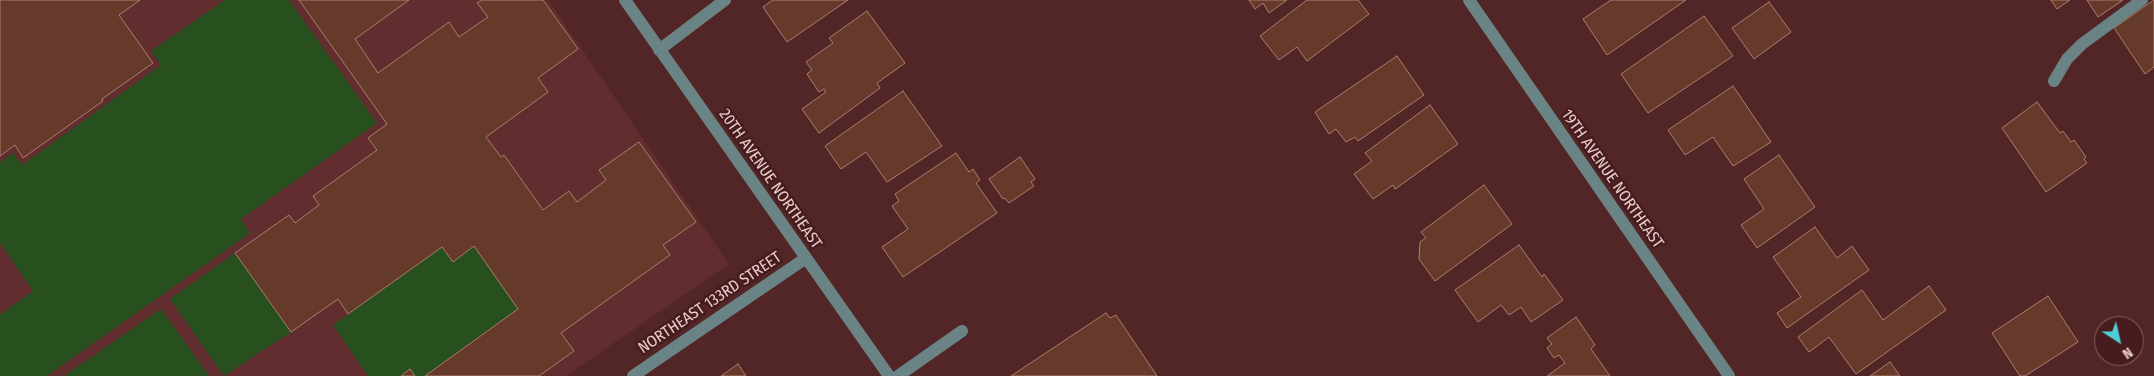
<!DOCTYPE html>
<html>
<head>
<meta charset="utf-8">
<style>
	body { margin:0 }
	#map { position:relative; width:2154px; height:376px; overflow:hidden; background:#522627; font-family:"Fira Sans Condensed",sans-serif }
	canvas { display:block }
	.north { position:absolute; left:2094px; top:316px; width:50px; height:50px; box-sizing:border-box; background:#471c1e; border:1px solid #886263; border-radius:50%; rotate:145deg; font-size:14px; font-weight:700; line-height:20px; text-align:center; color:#e9cccb }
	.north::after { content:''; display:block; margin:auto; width:18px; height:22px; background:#51ccd2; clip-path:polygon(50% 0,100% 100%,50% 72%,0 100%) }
</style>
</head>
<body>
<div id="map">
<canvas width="2154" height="376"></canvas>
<div class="north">N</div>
</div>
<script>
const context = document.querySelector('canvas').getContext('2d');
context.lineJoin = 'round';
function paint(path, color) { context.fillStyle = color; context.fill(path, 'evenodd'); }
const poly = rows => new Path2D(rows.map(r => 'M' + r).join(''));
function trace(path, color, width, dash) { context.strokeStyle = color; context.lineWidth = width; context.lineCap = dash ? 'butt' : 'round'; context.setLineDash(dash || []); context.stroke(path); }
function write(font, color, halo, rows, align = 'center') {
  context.font = font + ' "Fira Sans Condensed",sans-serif'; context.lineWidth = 5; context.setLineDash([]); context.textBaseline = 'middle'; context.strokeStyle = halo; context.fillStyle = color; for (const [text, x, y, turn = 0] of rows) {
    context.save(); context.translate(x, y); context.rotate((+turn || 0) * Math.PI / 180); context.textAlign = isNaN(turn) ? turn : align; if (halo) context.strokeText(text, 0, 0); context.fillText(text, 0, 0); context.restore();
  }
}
paint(poly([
	[0,0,548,0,729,264,566,376,0,376]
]), '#612d2e');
paint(poly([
	[225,0,289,0,377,123,241,219,250,233,47,376,0,376,0,315,33,291,0,243,0,162,13,153,22,165,161,65,151,51],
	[474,246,518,309,425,376,415,376,410,369,401,376,368,376,333,325,442,247,453,262],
	[235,253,291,332,224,376,170,299],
	[161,309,209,376,64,376]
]), '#27501e');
const building = poly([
	[0,0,140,0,119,15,153,63,102,99,103,101,23,158,15,145,0,156,0,0],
	[299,0,409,0,355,39,378,73,449,22,459,37,488,17,477,3,482,0,543,0,578,49,538,78,548,92,486,137,501,157,504,155,543,210,569,191,577,202,606,180,599,170,639,142,696,222,663,245,670,255,561,333,574,351,539,376,425,376,518,309,474,246,453,262,442,247,348,314,338,299,291,332,235,253,289,215,295,223,319,205,313,196,377,150,368,138,387,124,299,0],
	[773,0,848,0,787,42,763,7,773,0],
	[1249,0,1287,0,1269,13,1263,3,1255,9,1249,0],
	[1307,0,1358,0,1369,14,1307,61,1297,47,1279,60,1260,36,1307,0],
	[1611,0,1686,0,1607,55,1583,19,1611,0],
	[2051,0,2070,0,2057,9,2051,0],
	[2087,0,2123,0,2098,17,2087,0],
	[2154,0,2154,67,2145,74,2114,28,2154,0],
	[1769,2,1791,32,1754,59,1732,28,1769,2],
	[867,11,905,63,877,83,880,88,819,133,802,109,826,92,824,89,819,92,807,74,812,70,806,62,833,43,829,38,867,11],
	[1704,16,1733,56,1648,113,1621,74,1704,16],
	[1397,56,1424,95,1358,141,1355,137,1346,142,1336,129,1329,134,1315,112,1397,56],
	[1733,86,1771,142,1733,166,1713,137,1685,155,1668,130,1733,86],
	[903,91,942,146,887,182,866,152,841,169,825,146,903,91],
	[2037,102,2060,133,2063,131,2071,142,2074,140,2086,157,2084,159,2087,163,2046,192,2002,128,2037,102],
	[1430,105,1458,144,1395,189,1393,185,1373,199,1354,174,1372,161,1365,153,1430,105],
	[956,153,969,172,973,169,980,180,976,183,997,213,903,277,882,247,908,229,892,206,899,201,895,194,956,153],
	[1779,155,1815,207,1757,248,1741,225,1764,209,1744,179,1779,155],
	[1020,157,1035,179,1031,182,1034,186,1009,203,1005,198,1003,199,989,179,1020,157],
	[1484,185,1512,224,1435,281,1419,259,1420,242,1426,238,1421,232,1484,185],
	[1815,227,1837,258,1852,246,1869,270,1787,328,1777,313,1801,297,1773,257,1815,227],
	[1519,245,1542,277,1544,274,1563,300,1531,322,1521,307,1509,315,1501,305,1478,322,1455,290,1519,245],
	[1929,286,1946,310,1856,374,1829,337,1809,352,1798,337,1862,290,1883,320,1929,286],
	[2048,296,2078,342,2025,376,2020,376,1992,333,2048,296],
	[1106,313,1110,318,1116,315,1157,376,1011,376,1106,313],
	[1576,317,1595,345,1591,349,1610,376,1547,376,1565,363,1559,355,1554,358,1547,348,1552,344,1547,338,1576,317],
	[1890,362,1900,376,1870,376,1890,362],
	[738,364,746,376,721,376,738,364],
	[410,369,415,376,401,376,410,369]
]);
paint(building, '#653a2b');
trace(building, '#ad7d6c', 1);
trace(poly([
	[625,0,889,376],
	[1469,0,1729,376],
	[659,50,725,0],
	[2054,81,2067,59,2082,44,2142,0],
	[633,376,806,258],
	[898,376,962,331]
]), '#6a8485', 12);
write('16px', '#e9cccb', '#471c1e', [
	["20TH AVENUE NORTHEAST",770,179,55],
	["19TH AVENUE NORTHEAST",1612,179,55],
	["NORTHEAST 133RD STREET",710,303,-34]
]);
</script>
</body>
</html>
